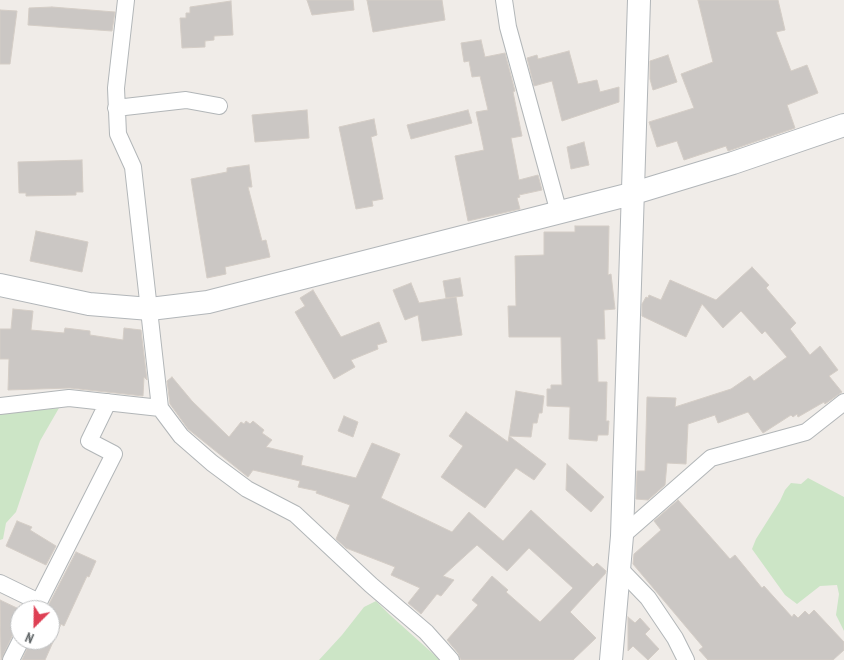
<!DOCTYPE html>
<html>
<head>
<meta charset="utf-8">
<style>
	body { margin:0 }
	#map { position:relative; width:844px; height:660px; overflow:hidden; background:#f0ece8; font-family:"PT Sans Narrow",sans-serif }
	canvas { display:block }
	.north { position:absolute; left:10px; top:600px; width:50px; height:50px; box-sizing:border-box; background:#fff; border:1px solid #bfc1c2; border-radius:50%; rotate:203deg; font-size:14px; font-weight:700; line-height:20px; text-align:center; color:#5f6466 }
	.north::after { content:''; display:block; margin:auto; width:18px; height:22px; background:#de4054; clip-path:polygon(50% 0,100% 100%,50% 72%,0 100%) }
</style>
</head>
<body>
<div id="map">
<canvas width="844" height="660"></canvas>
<div class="north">N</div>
</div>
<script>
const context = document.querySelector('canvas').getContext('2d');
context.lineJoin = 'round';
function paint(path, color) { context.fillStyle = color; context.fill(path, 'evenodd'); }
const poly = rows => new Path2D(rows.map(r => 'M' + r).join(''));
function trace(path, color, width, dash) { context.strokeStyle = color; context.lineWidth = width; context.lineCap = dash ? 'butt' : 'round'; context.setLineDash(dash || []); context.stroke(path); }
paint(poly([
	[59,408,40,441,16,512,6,523,3,539,0,540,0,414],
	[808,478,844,497,844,631,836,615,839,594,837,585,820,586,797,604,785,595,752,549,756,539,780,501,785,490,791,483,801,484],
	[376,601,390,615,440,660,319,660,342,635,364,607]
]), '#cce5c6');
const building = poly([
	[307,0,353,0,354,10,312,15,307,0],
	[367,0,442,0,445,20,373,32,367,0],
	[698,0,778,0,785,30,776,32,791,71,807,65,818,93,787,105,795,128,728,151,726,146,684,160,677,141,657,147,649,122,694,108,681,74,713,62,698,0],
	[231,1,233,35,214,36,214,40,205,41,205,47,182,48,180,18,186,18,186,13,190,13,190,7,231,1],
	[52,7,115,12,112,31,28,25,29,8,52,7],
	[0,10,17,11,10,64,0,64,0,10],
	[481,40,485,57,505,53,515,91,513,92,522,136,511,138,519,180,538,175,542,190,519,195,520,197,517,198,520,209,468,221,455,156,484,150,476,112,488,110,480,76,472,77,469,61,464,62,461,43,481,40],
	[569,51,578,84,597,80,600,92,619,87,619,102,562,121,552,81,534,86,527,58,537,55,538,59,569,51],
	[668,55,677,82,653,90,650,79,650,61,668,55],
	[307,110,309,138,255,142,252,115,307,110],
	[468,110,472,123,411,139,407,125,468,110],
	[374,119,377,135,371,137,383,199,372,201,373,206,356,209,339,127,374,119],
	[584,142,589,165,571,169,567,147,584,142],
	[82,160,83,192,76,192,76,195,26,196,26,193,19,193,18,162,82,160],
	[249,165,252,187,248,187,262,241,266,240,270,257,225,267,226,274,207,278,191,179,227,172,227,168,249,165],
	[575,226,609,226,608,275,611,274,615,309,604,310,605,339,597,339,598,382,607,382,606,421,609,421,608,435,598,435,597,441,569,439,570,407,547,406,547,389,551,389,551,385,562,385,561,337,509,337,508,306,516,306,515,256,544,255,544,232,575,232,575,226],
	[36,231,88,242,82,272,30,261,36,231],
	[752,267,769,285,766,288,796,323,790,329,810,355,820,346,838,370,829,376,842,392,825,404,824,402,798,417,797,414,793,417,791,415,763,433,748,412,718,423,715,415,688,424,686,464,667,463,665,485,648,500,636,499,637,471,645,471,647,397,676,398,675,407,731,389,750,376,754,381,787,357,765,331,762,334,741,311,723,328,702,304,686,337,642,316,642,304,646,297,648,298,649,295,661,300,670,280,716,300,752,267],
	[460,278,463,296,446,298,443,281,460,278],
	[411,283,419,303,456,297,462,335,422,341,418,315,405,320,393,290,411,283],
	[313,290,341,337,379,322,387,342,377,345,378,349,351,360,355,367,334,379,295,312,305,306,300,298,313,290],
	[13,309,33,311,31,330,64,333,65,328,90,331,90,335,123,340,124,328,141,330,147,380,144,377,143,396,70,388,8,390,9,359,0,359,0,329,11,329,13,309],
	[172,377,192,401,229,437,241,422,244,424,246,421,250,424,253,421,264,430,262,433,272,440,266,447,303,456,301,465,356,478,372,443,400,454,381,498,452,532,469,512,503,541,531,510,593,567,597,563,606,571,605,574,570,612,596,638,573,660,461,660,458,653,447,640,478,605,472,600,492,576,508,590,506,592,540,622,573,588,529,548,507,571,477,545,443,576,454,580,441,596,437,594,421,614,408,603,420,588,391,575,395,567,346,548,336,539,350,505,316,493,317,491,298,487,300,481,253,470,248,477,188,429,170,404,167,381,172,377],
	[516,391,544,396,542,413,539,413,537,423,533,423,531,437,509,436,516,391],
	[466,412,508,442,509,436,546,464,534,480,516,468,485,508,441,477,463,446,449,436,466,412],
	[344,416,358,422,353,437,338,431,344,416],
	[567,464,604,497,591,512,566,490,567,464],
	[678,500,730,559,735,555,762,588,764,586,792,617,794,614,798,618,805,611,809,615,814,610,844,642,844,650,833,660,708,660,699,650,703,647,633,564,634,554,661,530,654,521,678,500],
	[17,521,32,527,30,530,56,546,46,565,6,546,17,521],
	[76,552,96,561,89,577,87,576,64,626,61,624,45,660,22,660,31,640,50,640,50,610,46,610,76,552],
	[0,600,21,610,20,619,1,660,0,600],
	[628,617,635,623,640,618,650,629,645,634,659,649,648,660,633,646,628,651,628,617]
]);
paint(building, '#cbc7c4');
trace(building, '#d4cdc6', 1);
const street = poly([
	[126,0,116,88,118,134,133,167,160,408],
	[504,0,508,27,559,213],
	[116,108,186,100,219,106],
	[0,406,69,398,160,408,181,436,212,463,247,489,295,514,371,585,426,632,451,660],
	[622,536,711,458,806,432,844,402],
	[621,570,648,598,675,638,686,660],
	[0,583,39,602,35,610],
	[39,602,114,454,89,441,108,402],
	[11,660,21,640]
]);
const secondary = poly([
	[0,285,89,304,150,309,208,302,631,194,733,163,844,125],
	[611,660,622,536,639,0]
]);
trace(street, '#b2b6b8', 18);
trace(secondary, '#b2b6b9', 24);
trace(street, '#fff', 16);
trace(secondary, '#fff', 22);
</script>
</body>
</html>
